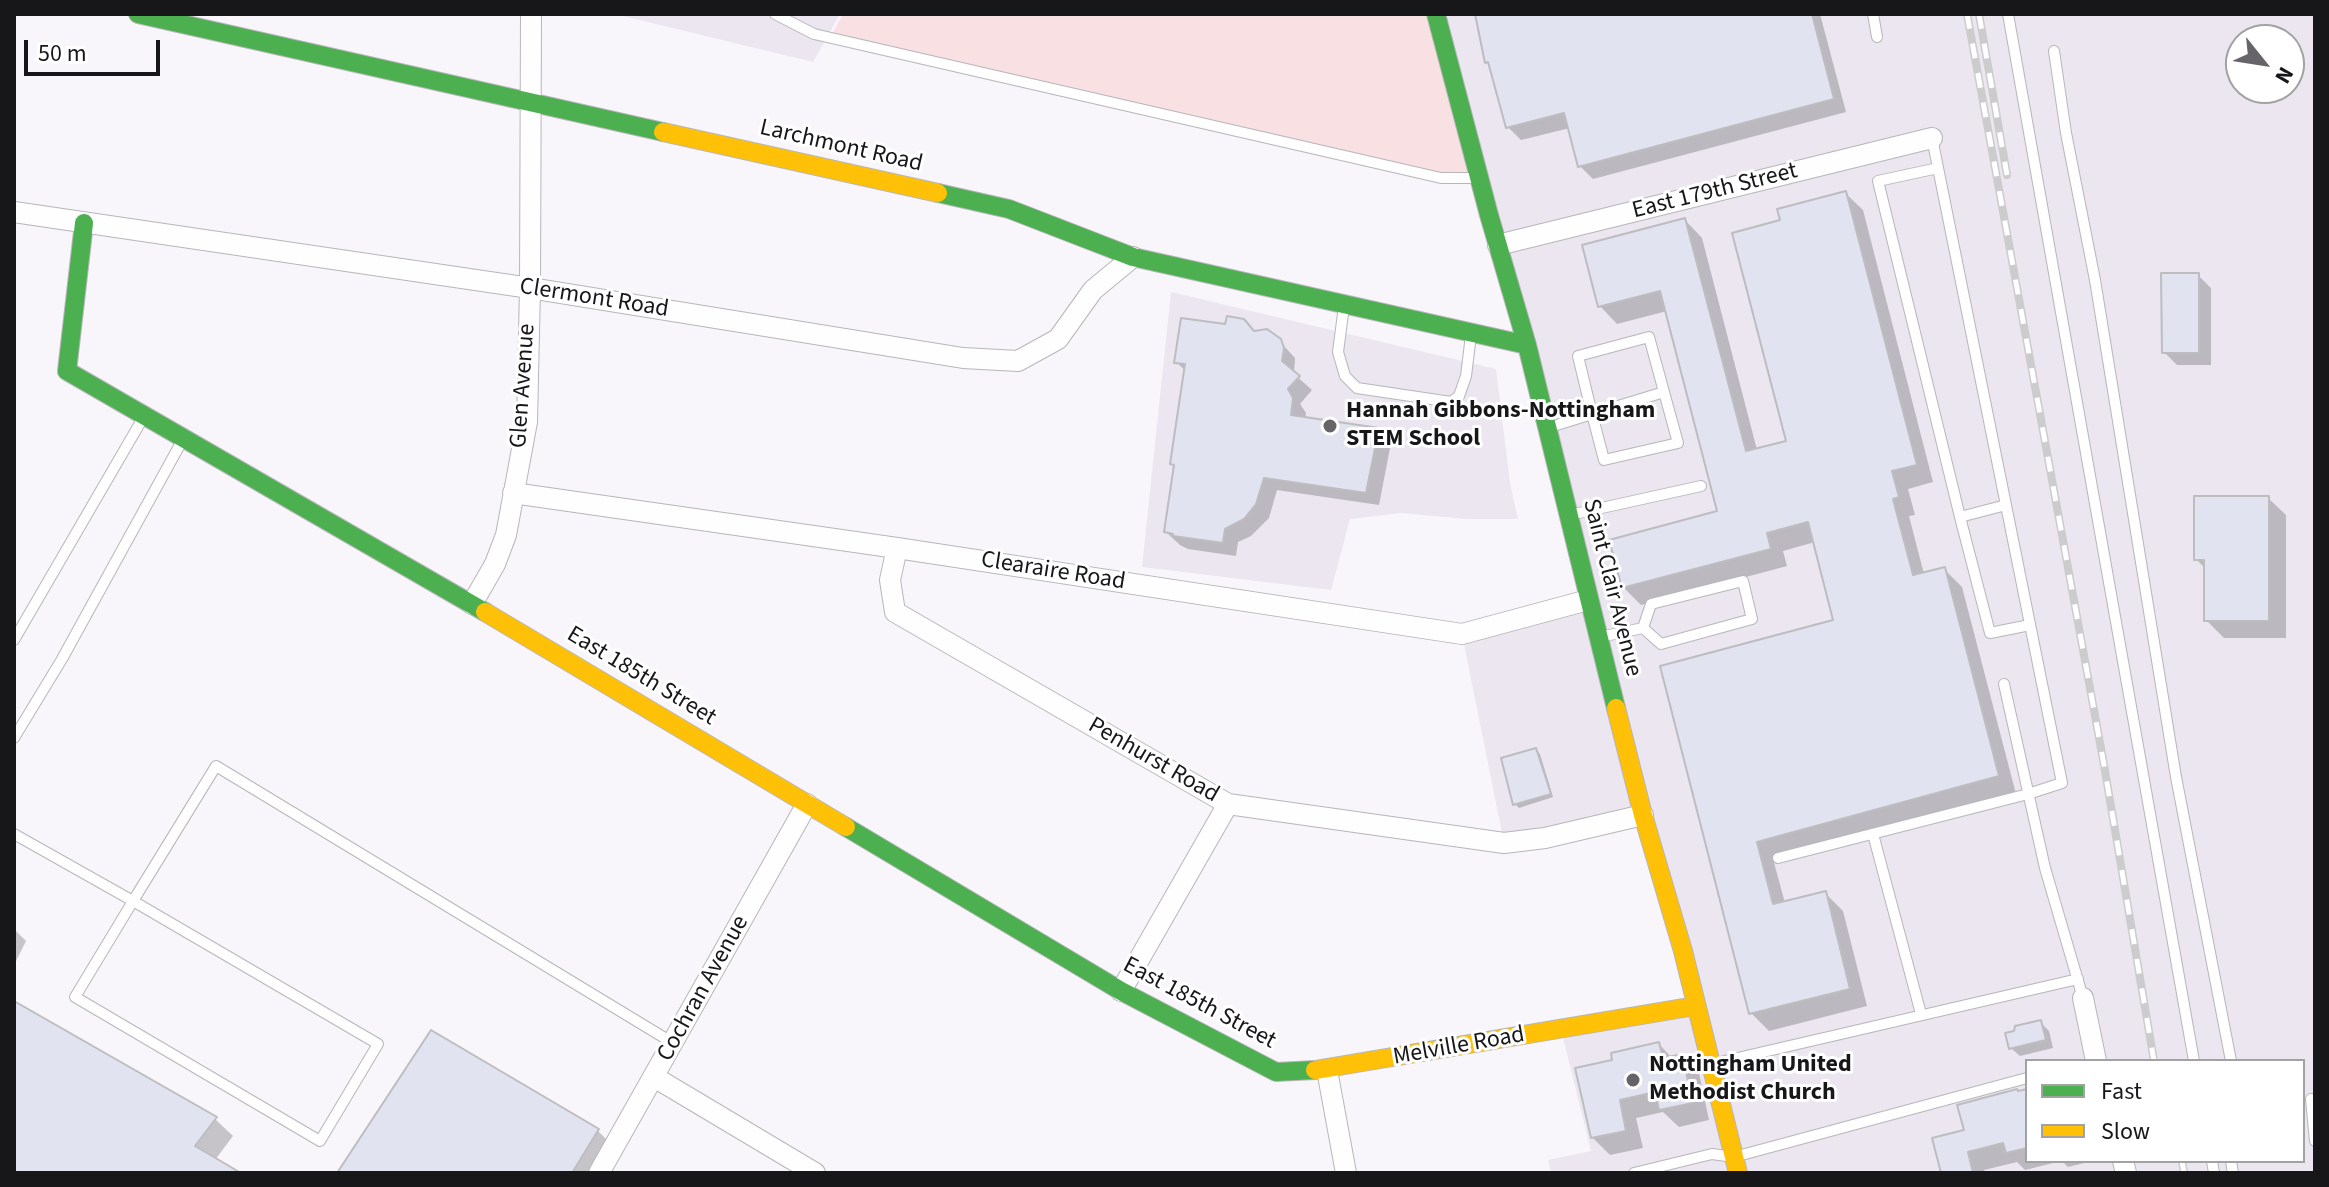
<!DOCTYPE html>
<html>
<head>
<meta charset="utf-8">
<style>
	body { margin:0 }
	#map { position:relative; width:2329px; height:1187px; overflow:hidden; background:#f8f6fb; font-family:"Source Sans 3",sans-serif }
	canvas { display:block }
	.frame { position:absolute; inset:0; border:16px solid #171619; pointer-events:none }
	.legend { position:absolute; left:2025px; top:1059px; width:280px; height:104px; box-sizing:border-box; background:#fff; border:2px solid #a2a2a3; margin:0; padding:10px 14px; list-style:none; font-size:24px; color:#171619 }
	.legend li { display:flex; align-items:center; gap:16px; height:40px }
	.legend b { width:40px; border:2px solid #a2a2a3 }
	.north { position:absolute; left:2225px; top:24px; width:80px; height:80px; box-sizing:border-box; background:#fff; border:2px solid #a2a2a3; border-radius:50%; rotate:120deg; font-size:22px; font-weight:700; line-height:32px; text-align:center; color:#171619 }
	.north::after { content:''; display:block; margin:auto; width:28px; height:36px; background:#666468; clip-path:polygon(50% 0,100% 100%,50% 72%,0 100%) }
	.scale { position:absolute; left:24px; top:40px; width:136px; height:36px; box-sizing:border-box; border:4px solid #171619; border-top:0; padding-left:10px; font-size:24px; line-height:28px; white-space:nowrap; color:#171619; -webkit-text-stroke:6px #fff; paint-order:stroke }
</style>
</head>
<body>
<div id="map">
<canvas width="2329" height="1187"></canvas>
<div class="frame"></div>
<ul class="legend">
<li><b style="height:10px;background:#4caf50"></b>Fast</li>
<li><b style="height:10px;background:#ffc107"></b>Slow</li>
</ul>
<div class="north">N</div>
<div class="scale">50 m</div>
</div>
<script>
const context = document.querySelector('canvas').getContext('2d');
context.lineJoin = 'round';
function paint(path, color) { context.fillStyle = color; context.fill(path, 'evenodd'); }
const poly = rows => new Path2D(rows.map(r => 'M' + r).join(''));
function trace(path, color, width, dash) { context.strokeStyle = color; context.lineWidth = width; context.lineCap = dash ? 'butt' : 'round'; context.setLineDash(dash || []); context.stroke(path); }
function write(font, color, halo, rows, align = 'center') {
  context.font = font + ' "Source Sans 3",sans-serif'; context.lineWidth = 6; context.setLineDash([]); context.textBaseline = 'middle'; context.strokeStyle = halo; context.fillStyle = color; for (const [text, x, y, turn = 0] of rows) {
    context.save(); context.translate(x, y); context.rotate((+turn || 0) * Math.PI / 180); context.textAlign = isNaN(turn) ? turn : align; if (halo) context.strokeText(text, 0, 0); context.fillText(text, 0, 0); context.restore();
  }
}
paint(poly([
	[615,14,840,14,813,62],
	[1436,14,2315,14,2315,1173,1551,1173,1548,1160,1591,1151,1561,1029,1695,1006,1643,815,1504,843,1462,634,1588,600],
	[2241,40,2289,40,2289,88,2241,88],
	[2027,1061,2303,1061,2303,1161,2027,1161],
	[1171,292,1496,369,1510,483,1518,519,1467,519,1401,513,1350,519,1331,590,1142,567]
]), '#ebe6f0');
paint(poly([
	[843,14,1436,14,1479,178,1441,178,830,38]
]), '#f8e0e3');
paint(poly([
	[1476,14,1820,14,1846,112,1593,179,1580,166,1570,128,1521,140,1508,127,1492,66,1487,62],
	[1845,193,1863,210,1933,482,1908,489,1915,515,1909,516,1924,574,1944,569,1962,587,2016,794,1773,859,1785,903,1825,893,1843,911,1867,1006,1769,1031,1751,1013,1662,667,1836,622,1815,542,1783,551,1787,566,1641,605,1623,587,1720,513,1667,311,1617,324,1600,306,1685,220,1702,238,1757,450,1788,442,1783,221],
	[2198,275,2211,288,2211,365,2177,365,2164,352],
	[1255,333,1272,333,1295,358,1294,374,1312,390,1300,404,1306,413,1305,419,1378,430,1391,443,1379,505,1277,490,1269,518,1251,536,1238,542,1236,556,1188,549,1180,545,1166,532,1176,467,1172,464,1186,371,1176,362],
	[2268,498,2286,515,2286,638,2224,638,2206,620,2206,569,2196,559],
	[1536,750,1540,754,1553,797,1519,808,1515,804],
	[14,929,26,941,14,965],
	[14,1004,215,1119,233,1136,215,1160,237,1173,14,1173],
	[2040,1022,2049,1031,2053,1048,2020,1056,2011,1048],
	[1659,1044,1672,1058,1681,1056,1699,1073,1709,1120,1679,1127,1663,1112,1636,1118,1643,1148,1610,1155,1592,1137,1615,1062],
	[2027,1090,2027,1161,2061,1161,2025,1170,2017,1162,1984,1170,1985,1173,1943,1173,1966,1132],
	[597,1130,615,1148,600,1173,339,1173],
	[2062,1161,2092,1161,2068,1167]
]), '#0003');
const building = poly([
	[1475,14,1812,14,1834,99,1578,167,1564,113,1506,128,1488,62,1485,63,1475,14],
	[1846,191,1917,465,1892,471,1899,497,1893,499,1913,575,1945,567,1999,776,1757,842,1773,904,1826,891,1850,989,1749,1014,1660,666,1833,620,1808,522,1767,533,1771,549,1622,588,1609,540,1717,511,1660,291,1598,307,1582,245,1685,218,1746,451,1786,441,1732,233,1780,220,1777,209,1846,191],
	[2161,273,2199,273,2199,353,2162,353,2161,273],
	[1227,316,1244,319,1254,331,1267,329,1281,339,1284,348,1282,361,1300,376,1288,389,1293,398,1291,415,1379,428,1366,493,1264,478,1256,504,1244,519,1225,529,1223,543,1173,536,1173,534,1164,532,1174,465,1170,464,1185,364,1174,363,1181,318,1225,324,1227,316],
	[2194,496,2269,496,2269,621,2204,621,2204,560,2194,560,2194,496],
	[1536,748,1551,794,1513,805,1501,758,1536,748],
	[14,1001,217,1117,195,1146,241,1173,14,1173,14,1001],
	[2041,1020,2046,1040,2009,1049,2005,1033,2014,1031,2015,1026,2041,1020],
	[431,1030,599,1129,572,1173,337,1173,431,1030],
	[1659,1042,1663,1058,1682,1054,1693,1103,1659,1110,1655,1092,1620,1100,1626,1131,1591,1138,1575,1068,1612,1060,1611,1053,1659,1042],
	[2017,1089,2018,1091,2027,1089,2027,1148,2006,1153,2003,1143,1968,1152,1973,1173,1941,1173,1932,1138,1964,1130,1957,1105,2017,1089]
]);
paint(building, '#e1e3f0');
trace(building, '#bdbdc0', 2);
const lane = poly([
	[775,14,814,34,1441,178,1477,178],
	[1873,14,1877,37],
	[2008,14,2194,1061],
	[2054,51,2066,133,2095,280,2176,777,2231,1061],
	[1938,168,1878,181,1960,517,2006,505],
	[1344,306,1338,352,1345,376,1357,388,1451,402,1459,396,1466,376,1471,335],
	[1550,427,1592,414,1604,460,1678,443,1664,392,1649,337,1578,356,1592,414,1664,392],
	[1570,515,1701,486],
	[1960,517,1990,633,2030,625],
	[1600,637,1643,628,1661,644,1752,619,1743,581,1651,604,1643,628],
	[14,640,143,418],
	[2004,684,2045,868,2083,998],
	[14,738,62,659,182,441],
	[14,834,133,901,216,766,673,1043],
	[1873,834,1921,1014],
	[1778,858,2028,794,2062,783,1932,138],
	[133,901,378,1044,320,1141,75,997,133,901],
	[1716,1063,2078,979],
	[2311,1099,2315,1141],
	[2212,1161,2214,1173],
	[2231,1161,2233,1173],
	[1634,1173,1712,1154,1734,1157,2027,1078]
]);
const street = poly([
	[14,212,530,288,963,358,1018,361,1058,339,1093,290,1133,257],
	[1498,245,1932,138],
	[513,493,897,548,1462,634,1588,600],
	[897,548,890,580,895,612,1228,804,1504,843,1545,838,1643,815],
	[472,604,495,564,506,535,527,422,530,288,531,14],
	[1121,991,1228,804],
	[2083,998,2096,1061],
	[1327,1070,1346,1173],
	[654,1077,815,1173],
	[2123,1161,2126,1173],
	[599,1173,807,804]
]);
const fast = poly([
	[138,14,663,132],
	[1436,14,1489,215,1527,345,1616,708],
	[938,193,1009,209,1133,257,1527,345],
	[84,223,67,371,485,612],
	[846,827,1121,991,1276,1072,1315,1070]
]);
const slow = poly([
	[663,132,938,193],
	[485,612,846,827],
	[1616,708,1643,815,1683,951,1738,1173],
	[1315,1070,1695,1006]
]);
trace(lane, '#b7b6ba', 12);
trace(street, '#b7b6ba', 22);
trace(fast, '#b7b6ba', 20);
trace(slow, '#b7b6ba', 20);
trace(lane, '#fefefe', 10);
trace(street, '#fefefe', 20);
trace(fast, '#4caf50', 18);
trace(slow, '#ffc107', 18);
const rail = poly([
	[1967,14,2104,765,2154,1061],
	[1979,14,2007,175],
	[2182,1161,2184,1173]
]);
trace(rail, '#ccc', 8);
trace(rail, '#fff', 5, [15]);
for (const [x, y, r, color] of [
	[1330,426,8,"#666468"],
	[1633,1080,8,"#666468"]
]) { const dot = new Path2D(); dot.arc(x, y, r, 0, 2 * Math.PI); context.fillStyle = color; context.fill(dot); trace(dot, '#fff', 3); }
write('24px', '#171619', '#fff', [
	["Larchmont Road",841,147,13],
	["East 179th Street",1715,192,-14],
	["Clermont Road",594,299,9],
	["Glen Avenue",524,386,-86],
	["Clearaire Road",1053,572,9],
	["Saint Clair Avenue",1611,588,76],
	["East 185th Street",641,677,31],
	["Penhurst Road",1153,761,30],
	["Cochran Avenue",704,989,-61],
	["East 185th Street",1199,1004,28],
	["Melville Road",1459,1047,-10]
]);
write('bold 24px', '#171619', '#fff', [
	["Hannah Gibbons-Nottingham",1346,412],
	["STEM School",1346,440],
	["Nottingham United",1649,1066],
	["Methodist Church",1649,1094]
], 'left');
</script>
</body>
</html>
